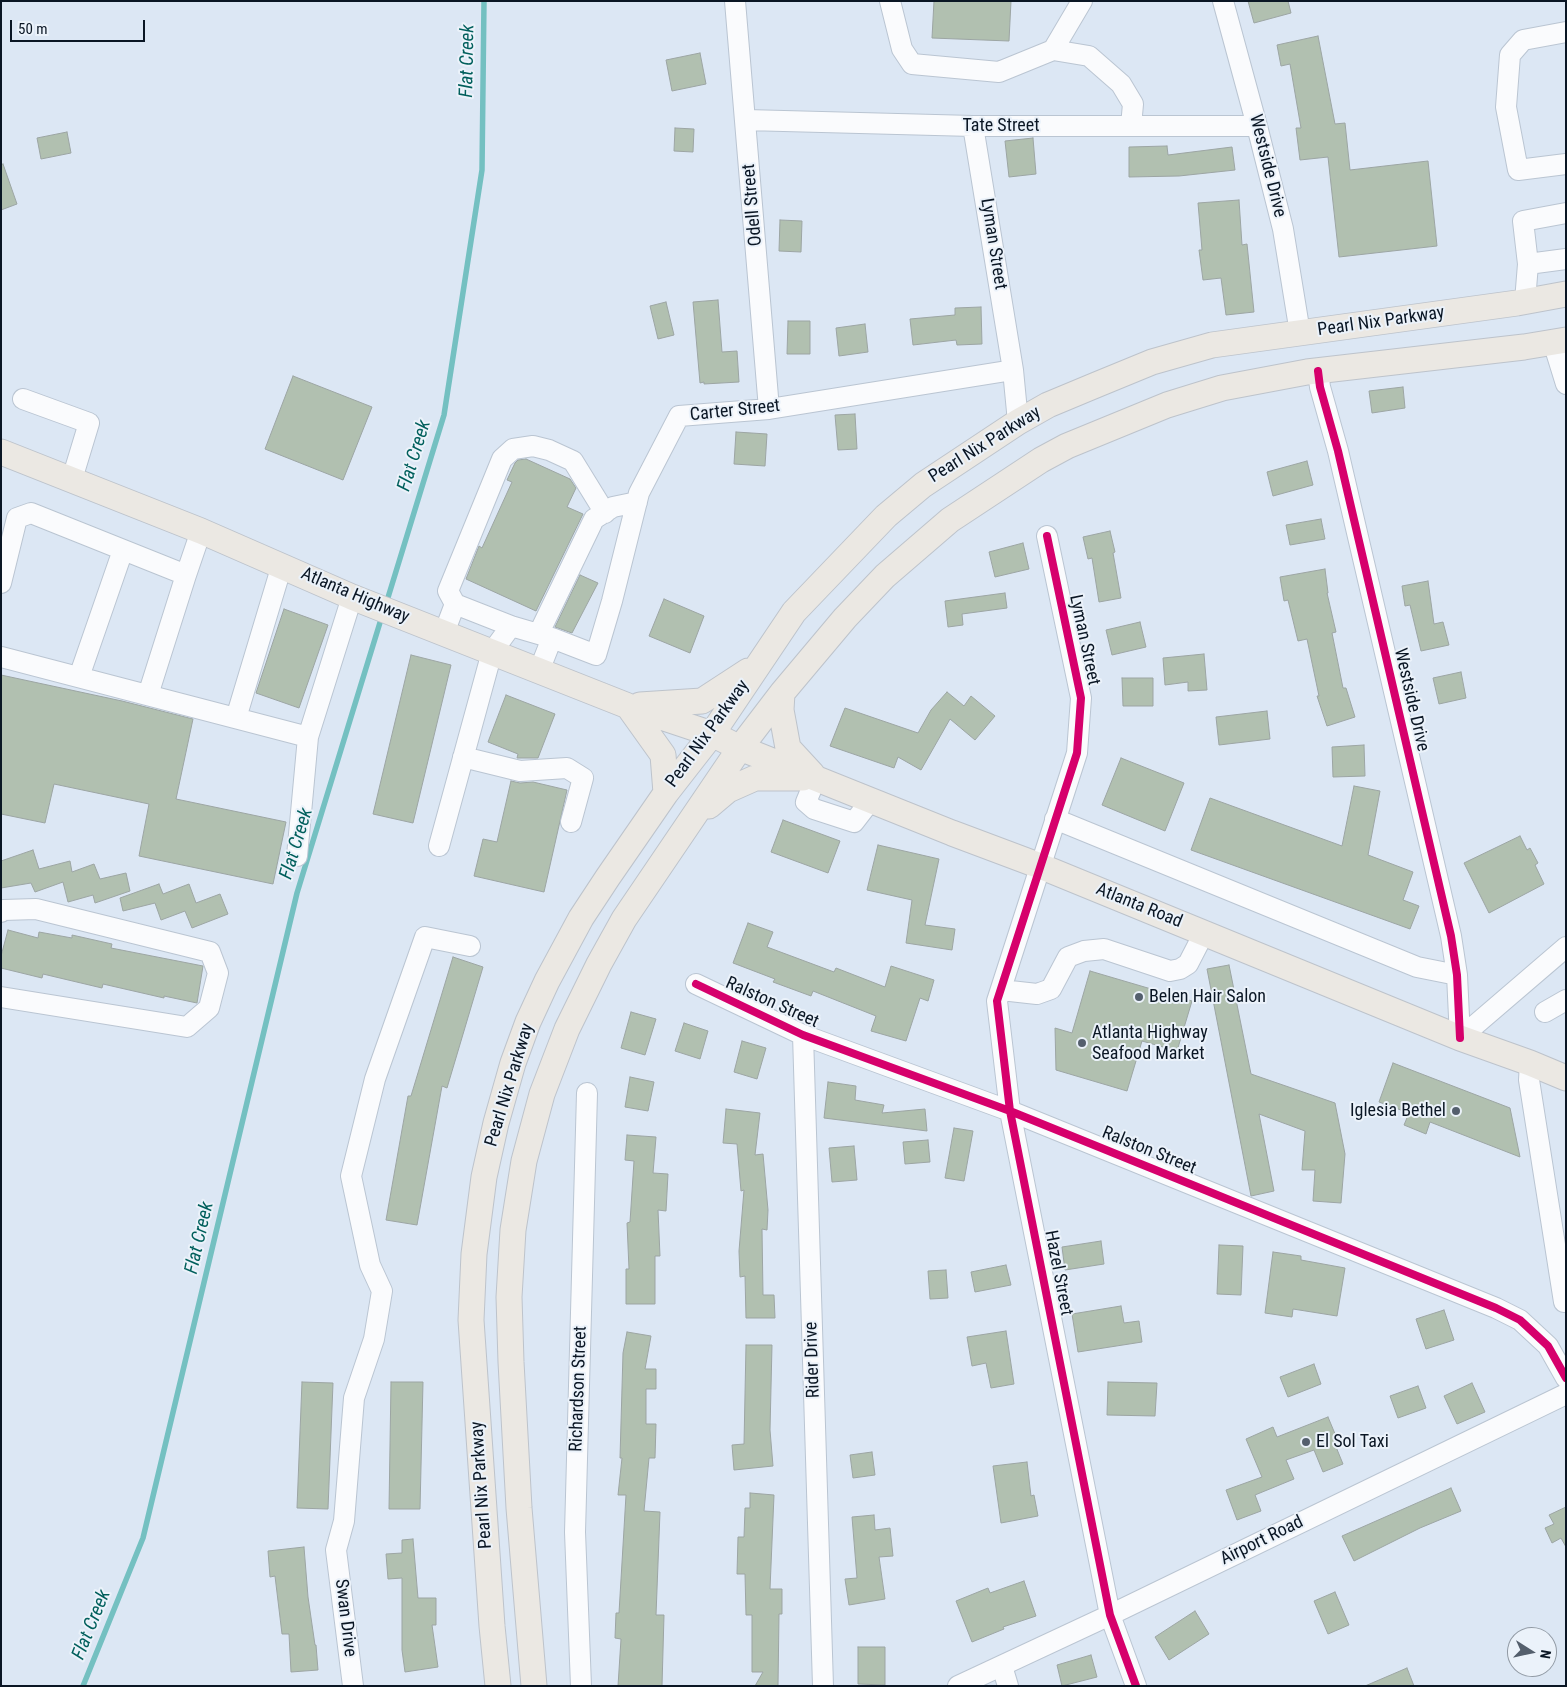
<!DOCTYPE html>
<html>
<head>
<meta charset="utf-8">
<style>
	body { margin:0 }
	#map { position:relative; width:1567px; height:1687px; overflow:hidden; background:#dce7f4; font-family:"Roboto Condensed",sans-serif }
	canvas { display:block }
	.frame { position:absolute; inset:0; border:2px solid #0a1624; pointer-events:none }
	.north { position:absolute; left:1507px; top:1627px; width:50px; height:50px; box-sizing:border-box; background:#ebf2fa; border:1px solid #919aa4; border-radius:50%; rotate:100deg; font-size:14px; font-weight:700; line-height:20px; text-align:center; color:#0a1624 }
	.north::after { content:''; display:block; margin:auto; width:18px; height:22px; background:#545f6d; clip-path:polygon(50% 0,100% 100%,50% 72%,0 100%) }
	.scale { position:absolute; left:10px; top:20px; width:135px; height:22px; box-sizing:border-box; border:2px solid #0a1624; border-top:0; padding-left:6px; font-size:15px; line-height:18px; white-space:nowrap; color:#0a1624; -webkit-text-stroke:4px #ebf2fa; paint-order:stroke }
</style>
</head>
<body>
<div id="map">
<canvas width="1567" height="1687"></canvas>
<div class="frame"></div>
<div class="north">N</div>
<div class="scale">50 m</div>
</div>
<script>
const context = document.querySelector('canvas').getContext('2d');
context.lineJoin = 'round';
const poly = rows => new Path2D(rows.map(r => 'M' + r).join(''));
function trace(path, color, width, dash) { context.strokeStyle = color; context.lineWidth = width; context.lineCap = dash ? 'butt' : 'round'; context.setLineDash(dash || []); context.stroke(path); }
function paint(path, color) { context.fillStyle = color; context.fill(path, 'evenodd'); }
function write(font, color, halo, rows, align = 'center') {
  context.font = font + ' "Roboto Condensed",sans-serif'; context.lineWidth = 4; context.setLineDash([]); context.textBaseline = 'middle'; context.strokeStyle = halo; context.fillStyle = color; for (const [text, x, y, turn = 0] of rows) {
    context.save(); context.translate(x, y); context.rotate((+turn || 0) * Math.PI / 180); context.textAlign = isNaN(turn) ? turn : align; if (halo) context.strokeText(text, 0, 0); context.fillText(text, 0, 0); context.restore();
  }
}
trace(poly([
	[386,604,444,415,482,170,484,1],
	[83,1686,143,1538,297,893,382,616]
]), '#74c0c1', 5.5);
const building = poly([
	[934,1,1011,1,1009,41,932,38,934,1],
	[1248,1,1288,1,1291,13,1254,23,1248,1],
	[1318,36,1335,124,1345,123,1350,170,1428,161,1437,246,1339,257,1328,157,1300,160,1296,128,1301,128,1290,64,1281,66,1277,45,1318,36],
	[700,53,706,84,672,91,666,60,700,53],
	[675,128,694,129,693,152,674,151,675,128],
	[67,132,71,153,41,159,37,138,67,132],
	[1033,138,1036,174,1009,177,1005,141,1033,138],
	[1167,146,1168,155,1232,147,1235,170,1179,176,1129,177,1129,147,1167,146],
	[3,164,17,204,1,210,1,165,3,164],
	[1239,200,1242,245,1247,244,1254,312,1226,315,1221,278,1203,280,1199,250,1202,250,1198,203,1239,200],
	[780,220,802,221,801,252,779,251,780,220],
	[718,300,722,352,737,351,739,382,704,384,704,382,700,383,693,302,718,300],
	[666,302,674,335,658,339,650,306,666,302],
	[981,307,982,344,957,345,956,340,913,345,910,319,955,315,955,308,981,307],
	[788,321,810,321,810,354,787,354,788,321],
	[865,324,868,352,839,356,836,328,865,324],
	[293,376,372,407,343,480,265,449,293,376],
	[1403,387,1405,408,1372,413,1369,391,1403,387],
	[855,414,857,449,838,450,835,415,855,414],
	[736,432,767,434,765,466,734,464,736,432],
	[526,459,570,479,576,488,567,507,583,514,536,611,466,579,479,546,482,548,512,482,507,480,515,463,518,460,526,459],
	[1307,461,1313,485,1273,496,1267,472,1307,461],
	[1321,519,1325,539,1290,545,1286,525,1321,519],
	[1110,531,1115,552,1113,553,1121,598,1099,602,1092,558,1088,559,1083,537,1110,531],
	[1023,543,1029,569,995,577,989,552,1023,543],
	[1325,569,1328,593,1327,593,1336,632,1332,633,1343,688,1346,688,1355,717,1327,726,1317,696,1319,696,1307,639,1298,641,1288,600,1284,601,1280,577,1325,569],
	[580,575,598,583,572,633,555,627,580,575],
	[1428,581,1434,624,1443,622,1449,645,1421,651,1410,605,1405,606,1402,586,1428,581],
	[1005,593,1007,608,962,614,963,625,948,627,945,601,1005,593],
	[664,599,704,616,690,653,649,636,664,599],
	[284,609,328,625,299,708,256,693,284,609],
	[1140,622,1146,647,1112,655,1106,630,1140,622],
	[1204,654,1207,690,1188,691,1188,682,1165,685,1163,658,1204,654],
	[411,655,451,665,413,823,373,814,411,655],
	[1461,672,1466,698,1439,704,1433,678,1461,672],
	[1,675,122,701,193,719,176,799,286,822,273,884,139,856,149,804,54,784,45,823,1,814,1,675],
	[1122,678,1153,678,1153,706,1123,706,1122,678],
	[947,692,964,706,971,696,995,716,975,740,950,719,921,770,898,757,894,768,830,746,845,708,918,733,931,710,947,692],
	[506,695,555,714,538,758,517,758,518,754,488,742,506,695],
	[1267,711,1270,739,1219,745,1216,717,1267,711],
	[1364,745,1365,776,1333,777,1332,747,1364,745],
	[1121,758,1184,783,1165,831,1102,805,1121,758],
	[511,781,520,783,533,782,567,790,544,892,474,876,483,839,497,842,511,781],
	[1354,786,1380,791,1368,855,1413,872,1403,900,1419,906,1410,929,1191,850,1210,798,1342,846,1354,786],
	[783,820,840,841,828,873,771,852,783,820],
	[1520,836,1527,850,1530,848,1538,863,1535,865,1544,884,1489,913,1464,863,1520,836],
	[878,845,939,859,925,925,955,929,952,950,906,943,912,900,867,890,878,845],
	[33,850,39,869,70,861,72,872,94,864,100,879,126,873,130,891,95,903,93,895,68,902,63,882,35,892,31,883,1,888,1,861,33,850],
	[159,884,163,894,189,884,196,903,220,894,228,914,192,928,185,911,161,920,155,903,123,911,120,898,159,884],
	[748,923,773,932,767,947,834,972,836,968,885,987,891,966,934,980,928,1001,920,998,906,1041,871,1031,876,1016,813,991,811,996,773,982,775,979,733,963,748,923],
	[8,930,38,938,39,932,72,938,72,935,112,944,111,948,203,966,197,1003,164,996,164,998,103,984,102,988,43,974,42,978,1,968,1,956,8,930],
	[453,957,483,967,447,1088,442,1086,417,1225,386,1220,408,1096,411,1096,453,957],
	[1229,965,1251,1074,1335,1103,1345,1154,1341,1203,1313,1201,1315,1170,1302,1170,1305,1131,1259,1114,1274,1191,1251,1196,1207,969,1229,965],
	[1090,971,1192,1001,1177,1051,1142,1041,1127,1091,1056,1070,1055,1028,1072,1033,1090,971],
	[631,1012,656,1019,645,1055,621,1048,631,1012],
	[684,1023,708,1031,700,1059,675,1051,684,1023],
	[742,1041,766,1048,757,1079,734,1072,742,1041],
	[1393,1063,1510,1108,1520,1157,1430,1122,1426,1134,1404,1125,1409,1113,1379,1102,1393,1063],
	[630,1077,654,1082,648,1111,625,1107,630,1077],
	[828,1082,856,1086,855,1100,884,1105,882,1113,925,1109,927,1131,824,1118,828,1082],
	[726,1109,760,1113,755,1155,763,1154,768,1210,767,1230,762,1229,763,1295,774,1295,775,1318,746,1318,745,1276,740,1277,739,1251,744,1190,741,1191,737,1144,723,1143,726,1109],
	[954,1128,973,1131,964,1181,945,1178,954,1128],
	[627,1135,656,1137,653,1173,668,1174,666,1211,658,1210,660,1256,655,1256,655,1304,626,1304,626,1269,629,1269,627,1223,630,1222,634,1161,625,1160,627,1135],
	[928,1140,930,1162,905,1164,903,1142,928,1140],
	[854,1146,857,1180,832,1182,829,1148,854,1146],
	[1101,1241,1104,1264,1065,1270,1062,1247,1101,1241],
	[1219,1245,1243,1246,1241,1295,1217,1294,1219,1245],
	[1273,1252,1301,1256,1301,1260,1345,1268,1337,1316,1293,1309,1292,1317,1265,1313,1273,1252],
	[1006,1265,1011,1285,975,1292,971,1272,1006,1265],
	[946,1270,948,1298,930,1299,928,1271,946,1270],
	[1121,1306,1124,1323,1139,1321,1142,1342,1078,1352,1072,1314,1121,1306],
	[1444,1310,1454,1340,1426,1349,1416,1319,1444,1310],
	[1006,1331,1014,1384,991,1388,986,1363,972,1366,967,1337,1006,1331],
	[627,1332,651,1336,645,1369,656,1369,656,1389,646,1389,646,1424,656,1424,655,1458,649,1458,644,1511,660,1512,656,1615,664,1615,662,1686,618,1686,621,1639,615,1638,616,1613,619,1613,626,1495,618,1495,622,1458,620,1458,623,1353,627,1332],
	[746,1345,772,1345,770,1430,773,1466,734,1470,732,1445,744,1444,746,1345],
	[1314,1364,1321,1384,1288,1397,1280,1377,1314,1364],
	[302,1382,333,1383,328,1509,297,1508,302,1382],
	[391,1382,423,1382,420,1509,389,1509,391,1382],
	[1108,1382,1157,1383,1155,1416,1107,1415,1108,1382],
	[1472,1383,1485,1412,1457,1424,1444,1396,1472,1383],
	[1418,1386,1426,1408,1398,1418,1390,1396,1418,1386],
	[1328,1417,1338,1441,1334,1442,1343,1464,1323,1472,1314,1450,1286,1460,1294,1479,1255,1495,1261,1511,1237,1520,1226,1490,1262,1477,1246,1439,1273,1427,1277,1437,1328,1417],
	[872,1452,875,1475,853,1478,850,1455,872,1452],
	[1027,1462,1031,1496,1034,1495,1038,1516,1001,1523,993,1466,1027,1462],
	[1451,1488,1461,1511,1420,1528,1354,1561,1342,1536,1451,1488],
	[750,1493,774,1495,770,1589,782,1589,782,1614,779,1614,778,1686,755,1686,763,1672,752,1672,752,1615,746,1615,745,1574,737,1574,738,1537,744,1537,745,1508,750,1508,750,1493],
	[1566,1507,1566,1547,1561,1538,1552,1543,1545,1528,1554,1524,1549,1515,1566,1507],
	[874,1515,875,1530,890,1528,893,1556,879,1557,885,1599,849,1605,845,1579,857,1578,852,1517,874,1515],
	[413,1539,418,1598,436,1598,436,1625,432,1625,438,1667,405,1672,402,1650,402,1578,388,1579,386,1554,402,1553,402,1540,413,1539],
	[304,1547,308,1597,315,1645,316,1645,318,1670,291,1672,289,1634,282,1634,275,1576,270,1577,268,1551,304,1547],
	[1024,1581,1036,1616,1003,1627,1004,1629,972,1642,956,1601,988,1588,990,1593,1024,1581],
	[1335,1592,1349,1625,1328,1634,1314,1601,1335,1592],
	[1195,1611,1209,1634,1169,1660,1155,1637,1195,1611],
	[858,1647,885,1647,885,1685,858,1684,858,1647],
	[1091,1655,1097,1677,1062,1686,1057,1665,1091,1655],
	[1407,1668,1414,1686,1365,1686,1407,1668]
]);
paint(building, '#b1c0b0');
trace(building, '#9ca5a3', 1);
const minor = poly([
	[735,1,769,409],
	[890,1,902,49,912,64,999,72,1053,50,1082,1],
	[1223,1,1257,126,1283,229,1300,333],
	[1566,32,1523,40,1510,55,1506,107,1518,170,1566,164],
	[1053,50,1089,56,1121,84,1133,104,1131,126],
	[746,120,973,126,1257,126],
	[973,126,1013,370,1018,422],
	[1528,264,1566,259],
	[1525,301,1528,264,1523,221,1566,213],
	[1553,342,1566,384],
	[1318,371,1320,387,1338,451,1451,936,1457,975,1460,1038],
	[23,399,89,423,72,479],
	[1047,536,1081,698,1077,753,997,1001,1010,1111,1110,1615,1136,1686],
	[1,583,17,518,31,513,186,575,201,531],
	[455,604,448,591,502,459,513,449,533,446,549,450,573,461,605,513],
	[444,633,455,604,511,626,552,638,596,655,612,601,639,493,679,416,769,409,1013,370],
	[539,633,594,519,613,507,637,502],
	[1,657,308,737],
	[539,671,552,638],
	[79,677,123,550],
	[148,695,186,575],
	[236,718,282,565],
	[463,757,520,771,567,768,583,778,571,822],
	[816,778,806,802,814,809,854,822,871,800],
	[1055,819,1417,967,1457,975],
	[439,846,492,652,511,626],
	[297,856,308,737,352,597],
	[1,912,3,910,36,909,210,952,218,973,209,1008,187,1027,1,997],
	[696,984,803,1035,1010,1111,1496,1308,1520,1320,1548,1346,1566,1378],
	[1001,990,1037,994,1051,989,1068,957,1084,951,1104,949,1170,971,1180,969,1188,964,1204,933],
	[1545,1012,1566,1000],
	[803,1035,823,1686],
	[1460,1038,1566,947],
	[1530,1063,1529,1080,1564,1302],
	[1002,1666,1008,1686],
	[353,1686,336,1550,344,1521,354,1398,374,1339,382,1291,370,1265,351,1176,375,1079,425,937,470,946],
	[581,1686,575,1532,587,1093],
	[958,1686,1110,1615,1566,1394]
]);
const major = poly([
	[1,452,201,531,352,597,628,706,712,734,740,748,952,833,1040,866,1460,1038,1530,1063,1566,1078],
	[782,693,781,710,788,748,812,774],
	[640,705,702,701,748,671],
	[628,706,663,755,666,793],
	[709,806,728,790,755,778,803,778],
	[498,1686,492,1626,471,1320,474,1254,484,1177,496,1123,513,1063,528,1022,547,981,581,918,608,877,666,793,712,734,794,612,886,516,923,485,1018,422,1048,405,1096,385,1152,362,1212,345,1517,303,1566,294],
	[534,1686,519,1508,511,1362,509,1297,513,1230,524,1161,542,1094,567,1029,599,964,624,919,740,748,782,693,845,618,885,576,950,520,1041,460,1067,446,1167,405,1222,388,1307,372,1524,347,1566,340]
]);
trace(minor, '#bac5d2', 22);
trace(major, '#bdc3cb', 27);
trace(minor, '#fafbfd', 20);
trace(major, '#ebe8e3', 25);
trace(poly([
	[1318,371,1320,387,1338,451,1451,936,1457,975,1460,1038],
	[1047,536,1081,698,1077,753,997,1001,1010,1111,1110,1615,1136,1686],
	[696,984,803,1035,1010,1111,1496,1308,1520,1320,1548,1346,1566,1378]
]), '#d6006c', 8);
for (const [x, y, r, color] of [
	[1139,997,5,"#545f6d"],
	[1082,1043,5,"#545f6d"],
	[1456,1111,5,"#545f6d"],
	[1306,1442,5,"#545f6d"]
]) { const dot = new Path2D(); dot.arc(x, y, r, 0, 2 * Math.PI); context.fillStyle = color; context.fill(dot); trace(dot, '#ebf2fa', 2); }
write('18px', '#0a1624', '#ebf2fa', [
	["Tate Street",1001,126],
	["Westside Drive",1267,166,76],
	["Odell Street",753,205,-95],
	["Lyman Street",993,244,81],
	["Pearl Nix Parkway",1381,322,-8],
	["Carter Street",735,411,-6],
	["Pearl Nix Parkway",985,445,-32],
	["Atlanta Highway",355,596,23],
	["Lyman Street",1084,640,78],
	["Westside Drive",1411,700,77],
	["Pearl Nix Parkway",708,734,-54],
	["Atlanta Road",1139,906,22],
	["Ralston Street",772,1003,24],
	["Pearl Nix Parkway",510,1085,-73],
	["Ralston Street",1149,1151,22],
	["Hazel Street",1058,1273,79],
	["Rider Drive",813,1360,-92],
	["Richardson Street",579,1389,-88],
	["Pearl Nix Parkway",482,1485,-94],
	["Airport Road",1262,1541,-26],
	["Swan Drive",345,1618,83]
]);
write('18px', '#0a1624', '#ebf2fa', [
	["Belen Hair Salon",1149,997],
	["Atlanta Highway",1092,1033],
	["Seafood Market",1092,1054],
	["Iglesia Bethel",1446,1111,"right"],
	["El Sol Taxi",1316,1442]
], 'left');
write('italic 19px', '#005f5c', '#ebf2fa', [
	["Flat Creek",468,61,-89],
	["Flat Creek",415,456,-73],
	["Flat Creek",297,844,-73],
	["Flat Creek",200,1238,-77],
	["Flat Creek",92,1625,-68]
]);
</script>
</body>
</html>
